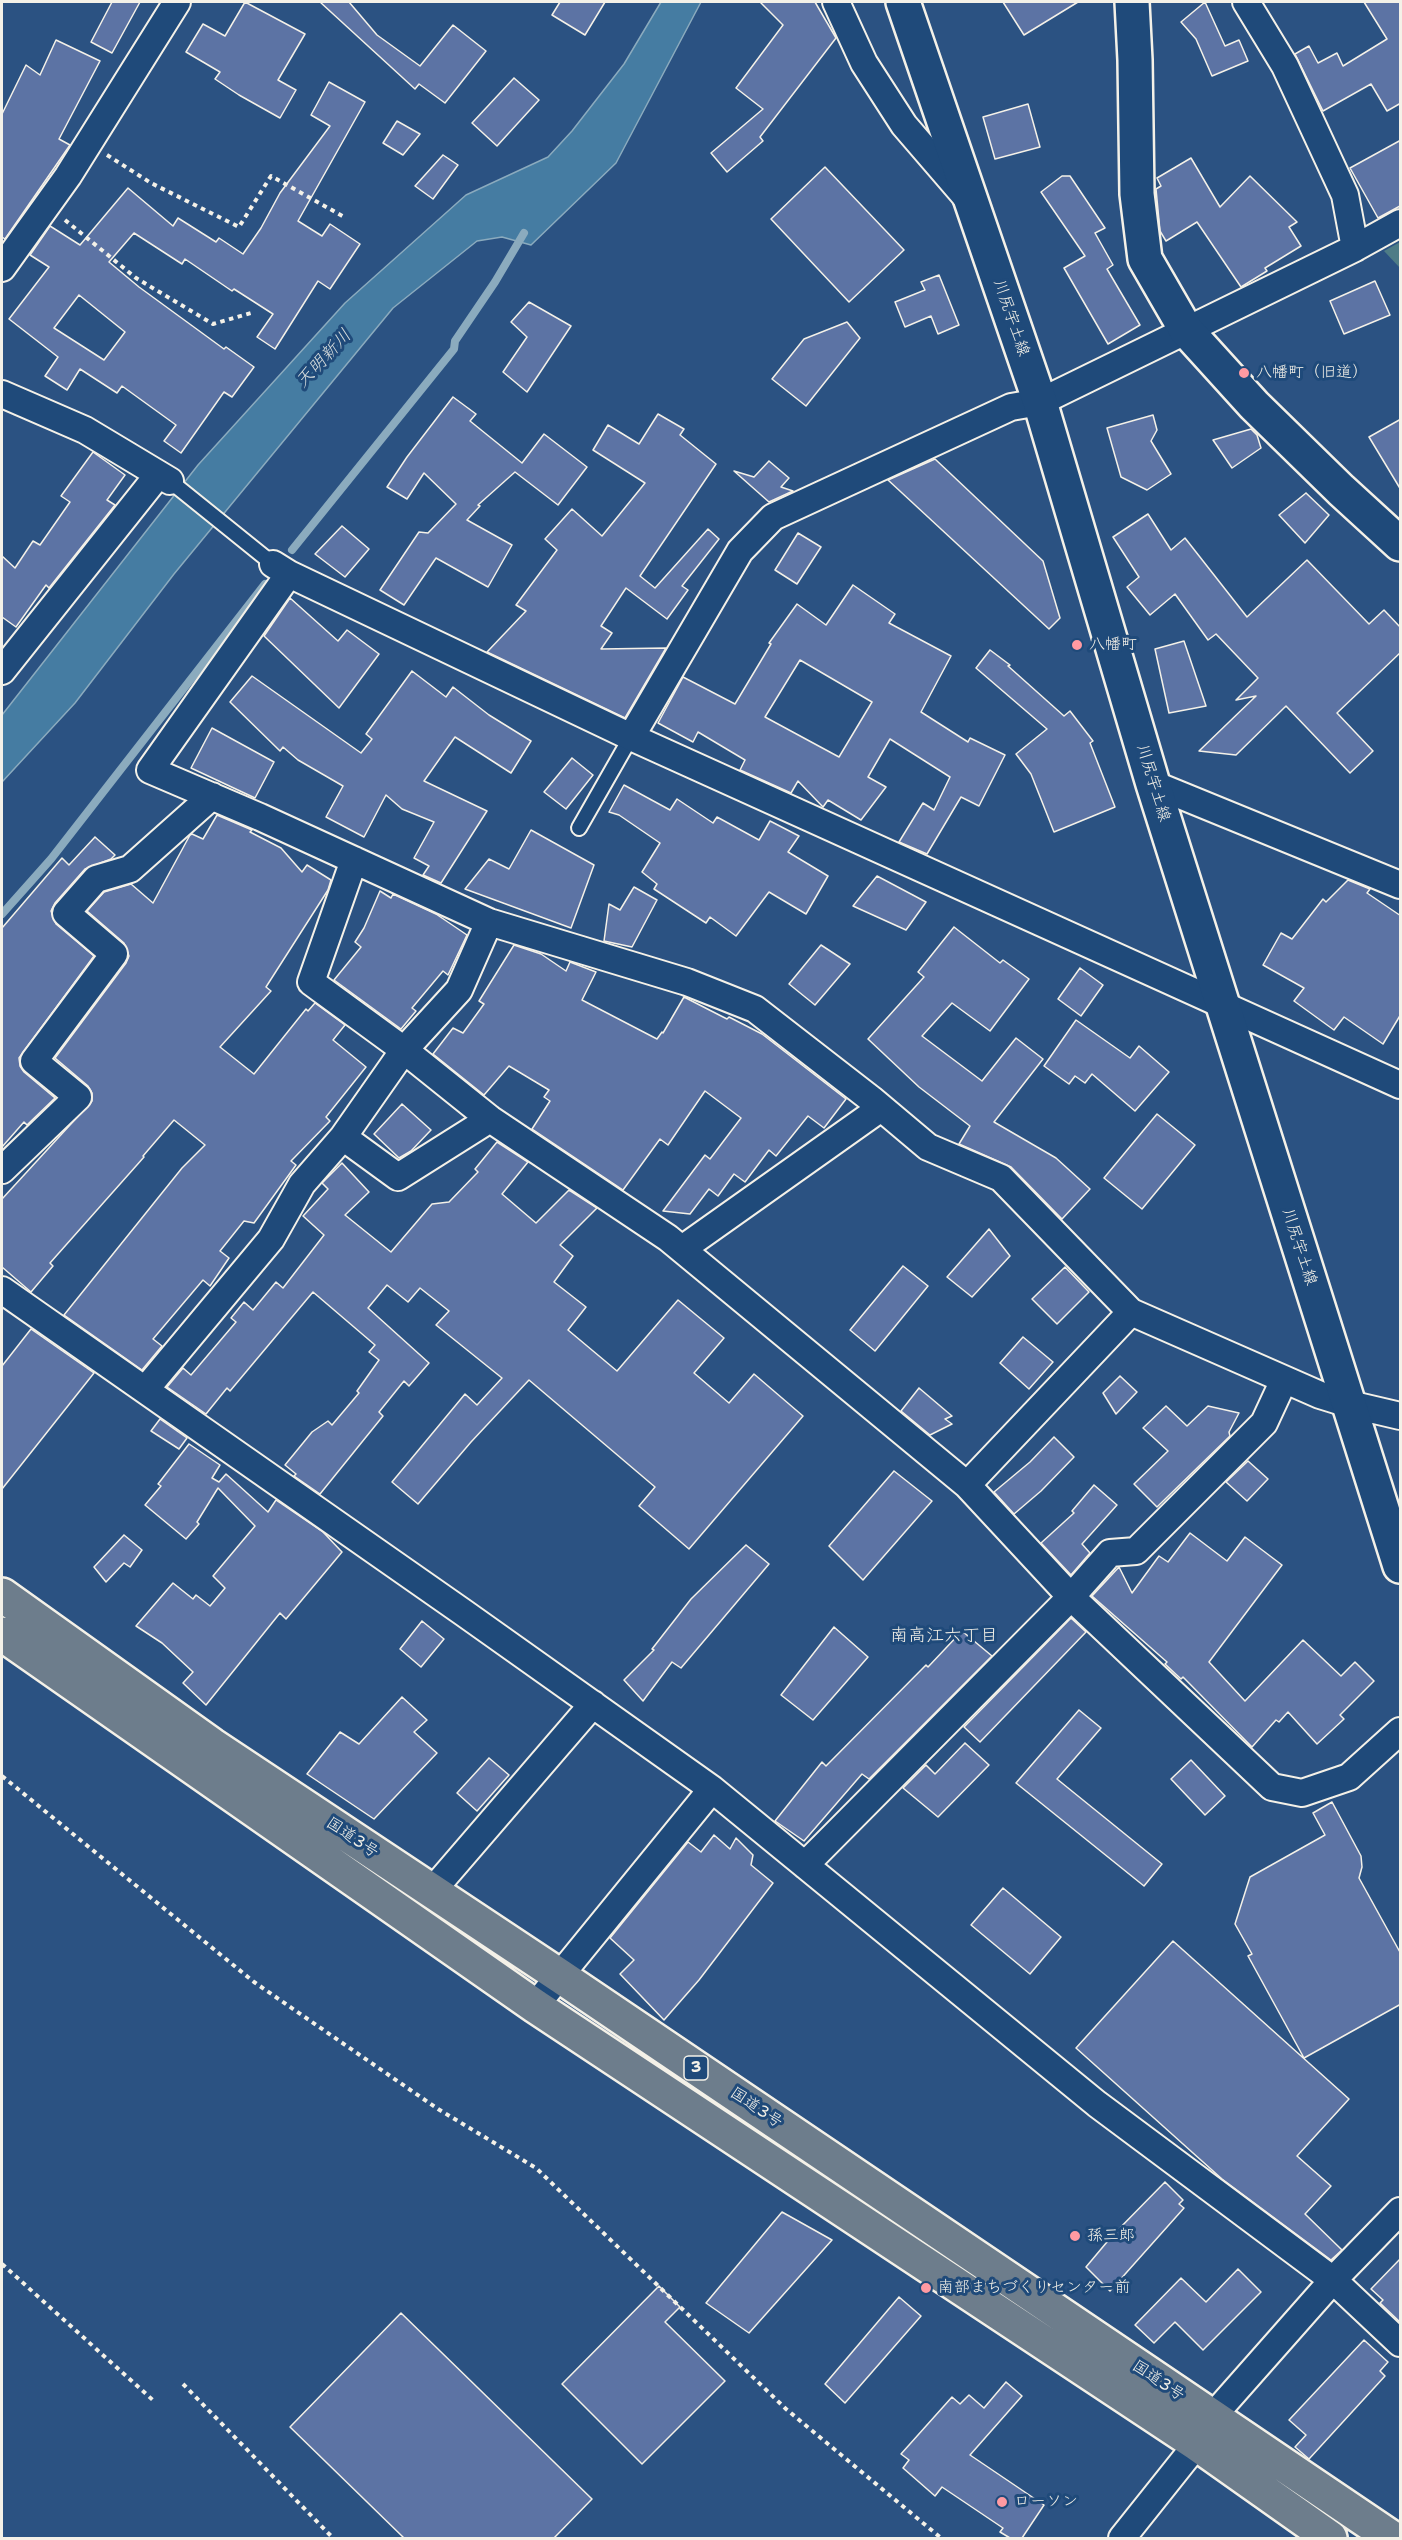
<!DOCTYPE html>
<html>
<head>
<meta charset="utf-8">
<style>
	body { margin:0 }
	#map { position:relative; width:1402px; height:2540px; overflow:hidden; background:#2b5282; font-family:"Shantell Sans",sans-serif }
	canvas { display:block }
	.frame { position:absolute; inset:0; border:3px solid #f4f1e8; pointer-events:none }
</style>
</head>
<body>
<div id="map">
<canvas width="1402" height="2540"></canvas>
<div class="frame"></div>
</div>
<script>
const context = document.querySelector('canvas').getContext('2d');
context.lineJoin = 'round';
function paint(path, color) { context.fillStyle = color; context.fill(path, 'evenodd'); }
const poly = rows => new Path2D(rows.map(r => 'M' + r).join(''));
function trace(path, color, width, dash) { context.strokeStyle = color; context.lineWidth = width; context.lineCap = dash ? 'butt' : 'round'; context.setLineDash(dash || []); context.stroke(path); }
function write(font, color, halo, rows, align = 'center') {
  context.font = font + ' "Shantell Sans","Klee One",sans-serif'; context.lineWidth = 6; context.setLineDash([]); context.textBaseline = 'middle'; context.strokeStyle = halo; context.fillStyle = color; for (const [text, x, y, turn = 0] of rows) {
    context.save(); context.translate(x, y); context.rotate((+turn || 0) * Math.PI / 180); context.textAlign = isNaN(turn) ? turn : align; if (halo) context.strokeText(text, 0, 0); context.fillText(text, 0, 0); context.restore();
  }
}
paint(poly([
	[1400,242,1400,268,1384,251]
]), '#4e7c86');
const water = poly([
	[661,2,701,2,616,163,531,245,502,237,477,241,393,308,174,574,75,703,2,782,2,715,198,465,345,303,466,195,548,157,572,131,624,64,661,2]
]);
paint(water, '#457ca2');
trace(water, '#8babbe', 1.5);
trace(poly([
	[292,550,454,349,455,341,495,282,524,233],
	[2,914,51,859,265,584]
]), '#8babbe', 8);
const building = poly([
	[112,2,140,2,112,53,91,42,112,2],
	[245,2,305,34,278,80,296,90,280,118,239,95,215,79,220,72,186,52,203,24,225,36,245,2],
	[320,2,349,2,377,35,420,66,453,25,486,51,445,103,419,84,415,89,320,2],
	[560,2,605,2,585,35,552,15,560,2],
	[760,2,815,2,836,38,760,137,763,141,727,172,711,153,763,109,736,88,783,25,760,2],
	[1003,2,1078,2,1024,35,1003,2],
	[1205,2,1225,46,1239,40,1248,61,1212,76,1196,39,1181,22,1205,2],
	[1364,2,1401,2,1401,103,1387,111,1371,84,1323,111,1295,54,1309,46,1318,63,1337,53,1343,66,1387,39,1364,2],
	[56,40,100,61,59,139,70,145,5,239,2,237,2,114,26,65,40,75,56,40],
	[514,78,539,100,497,146,472,123,514,78],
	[329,82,365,102,298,221,322,236,330,224,360,244,330,289,318,281,275,349,257,337,273,314,234,289,232,291,185,259,182,264,134,233,109,262,139,287,224,349,226,347,254,367,232,397,224,392,181,453,164,441,176,425,122,386,117,393,80,369,67,390,45,376,58,357,9,319,49,267,30,255,50,226,80,245,128,188,173,226,178,218,216,242,219,238,243,254,261,228,280,193,330,126,311,115,329,82],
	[79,295,125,332,104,360,54,328,79,295],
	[1028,104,1040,147,995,159,983,117,1028,104],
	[397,121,420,134,403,155,383,143,397,121],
	[1401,140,1400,206,1378,218,1350,168,1401,140],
	[443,155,458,165,433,199,415,186,443,155],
	[1191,158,1220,207,1250,176,1297,222,1289,227,1301,246,1265,268,1267,271,1241,287,1197,222,1166,241,1160,231,1156,189,1161,186,1157,178,1191,158],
	[825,167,904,250,849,302,771,219,825,167],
	[1062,176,1070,176,1105,228,1095,233,1113,265,1107,269,1140,325,1108,344,1064,268,1085,256,1041,192,1062,176],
	[939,275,959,325,938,334,931,316,905,327,895,302,925,290,921,282,939,275],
	[1375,281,1390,315,1344,334,1330,301,1375,281],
	[529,302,571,326,527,392,503,372,527,337,511,322,529,302],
	[847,322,860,338,806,406,772,379,804,339,847,322],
	[453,397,476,414,470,421,522,463,544,434,587,467,558,505,515,472,478,505,480,506,467,520,512,545,488,587,436,558,404,605,380,590,419,532,428,533,456,504,424,473,407,499,387,487,407,457,453,397],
	[658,414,684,429,680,435,716,464,640,576,655,588,708,529,719,539,682,586,688,590,667,619,626,588,601,626,612,633,601,649,666,648,625,718,487,652,526,611,516,605,557,550,545,539,572,509,602,536,645,483,593,450,608,425,639,444,658,414],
	[1153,415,1157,430,1151,441,1171,474,1147,490,1121,477,1107,428,1153,415],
	[1401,419,1401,490,1369,437,1401,419],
	[1251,429,1257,435,1261,448,1232,468,1213,440,1251,429],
	[93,452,125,475,107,500,115,505,49,588,46,585,16,627,2,617,2,556,15,568,33,541,40,545,70,502,61,496,93,452],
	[935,459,1043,561,1060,618,1049,629,888,480,935,459],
	[769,461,789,478,781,487,793,491,769,502,734,471,754,477,769,461],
	[1306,493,1329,515,1305,543,1279,515,1306,493],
	[1148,514,1171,550,1185,538,1247,617,1307,560,1369,624,1384,610,1401,628,1401,652,1337,713,1373,751,1350,773,1286,706,1236,755,1199,751,1256,696,1236,700,1258,678,1216,634,1208,640,1175,594,1150,615,1127,587,1139,577,1113,537,1148,514],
	[342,526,369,549,345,577,315,554,342,526],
	[798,533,821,547,797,584,775,570,798,533],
	[853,585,895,614,889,623,951,656,921,712,968,742,970,738,1005,755,979,806,961,797,927,854,899,842,923,803,934,810,950,777,890,739,868,777,886,787,861,820,828,800,823,807,798,781,791,793,740,770,745,760,698,732,693,742,658,723,683,677,735,704,771,644,769,643,797,604,826,625,853,585],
	[800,660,872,702,839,757,765,717,800,660],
	[290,598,338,641,347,630,379,654,339,708,264,636,290,598],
	[1184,641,1206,706,1169,713,1155,649,1184,641],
	[990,650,1010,665,1008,666,1064,716,1070,711,1093,741,1090,743,1115,807,1054,832,1031,774,1016,754,1047,729,976,668,990,650],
	[412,671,446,697,453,687,489,715,531,741,511,773,455,737,424,781,487,811,441,883,423,875,429,866,414,858,434,822,402,809,386,795,364,837,326,817,343,786,298,760,283,747,280,751,230,702,252,676,361,753,372,739,366,734,412,671],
	[212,728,274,762,255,798,191,768,212,728],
	[572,758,593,775,566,809,544,792,572,758],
	[624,785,670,810,677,799,713,823,717,817,759,840,770,821,799,836,788,852,828,876,806,914,769,892,736,936,710,917,706,923,654,889,657,884,642,872,660,843,619,815,609,812,624,785],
	[217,815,252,830,250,832,281,848,302,872,307,865,331,880,328,890,266,987,271,991,220,1047,254,1074,306,1009,308,1011,315,1003,345,1025,333,1040,366,1067,326,1117,330,1121,291,1161,296,1165,254,1223,244,1221,220,1251,229,1258,210,1286,203,1280,153,1339,162,1346,142,1370,64,1315,182,1168,205,1145,174,1120,143,1156,144,1157,50,1263,53,1266,31,1292,2,1267,2,1199,92,1101,92,1093,88,1086,55,1058,126,963,129,956,124,943,87,911,104,892,131,884,153,903,190,835,192,834,203,839,217,815],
	[531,830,594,865,571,928,465,889,489,859,509,869,531,830],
	[95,837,115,855,111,859,85,869,55,903,51,911,56,924,94,956,19,1058,20,1066,24,1072,55,1098,27,1125,24,1122,2,1147,2,928,62,858,69,865,95,837],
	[877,876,926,902,906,930,853,906,877,876],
	[1348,880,1370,889,1367,893,1401,916,1401,1014,1383,1044,1344,1017,1334,1030,1294,1001,1304,988,1263,965,1281,933,1292,939,1323,899,1326,902,1348,880],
	[634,887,657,900,632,947,604,941,609,904,620,910,634,887],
	[380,891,391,898,393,894,436,914,467,935,448,975,443,971,412,1008,416,1011,401,1029,334,980,361,947,355,942,364,928,380,891],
	[954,927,1000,963,1003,960,1029,979,990,1031,952,1003,922,1036,982,1081,1016,1038,1043,1059,994,1122,1056,1158,1090,1189,1062,1219,1011,1167,959,1144,970,1126,919,1087,868,1039,924,977,918,972,954,927],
	[514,945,541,954,566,971,570,962,596,972,582,1000,657,1039,662,1032,663,1033,684,997,727,1019,729,1017,762,1034,846,1099,824,1128,808,1116,776,1156,769,1150,745,1182,734,1174,718,1196,709,1189,690,1214,663,1211,705,1155,710,1159,741,1118,705,1091,668,1145,660,1139,623,1190,532,1129,550,1101,544,1097,549,1090,509,1066,484,1095,433,1054,453,1028,463,1033,484,1004,479,1001,514,945],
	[821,945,850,964,815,1005,789,984,821,945],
	[1080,968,1103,985,1081,1016,1058,999,1080,968],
	[1076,1020,1130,1058,1139,1046,1169,1072,1135,1111,1092,1074,1085,1083,1075,1076,1069,1084,1044,1066,1076,1020],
	[402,1104,431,1130,411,1151,399,1158,374,1134,402,1104],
	[1157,1114,1195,1145,1142,1209,1104,1178,1157,1114],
	[497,1142,528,1162,502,1194,536,1223,569,1190,597,1208,560,1245,573,1256,554,1282,586,1307,568,1330,617,1371,678,1300,724,1338,694,1373,729,1403,754,1374,803,1416,689,1549,639,1506,655,1487,529,1380,471,1442,418,1504,392,1482,465,1394,477,1405,502,1378,436,1325,449,1311,420,1288,408,1302,387,1285,368,1308,429,1363,409,1386,404,1381,379,1412,383,1416,320,1494,294,1476,296,1474,285,1465,312,1432,328,1421,332,1425,359,1393,357,1391,379,1360,369,1352,375,1345,313,1292,230,1391,227,1388,206,1414,167,1387,183,1368,191,1375,236,1322,231,1318,244,1302,253,1310,276,1282,283,1288,324,1235,303,1216,328,1189,322,1183,342,1163,369,1192,345,1215,391,1252,432,1204,449,1202,478,1172,475,1169,497,1142],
	[989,1229,1010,1256,972,1297,947,1277,989,1229],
	[903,1266,928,1286,875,1351,850,1330,903,1266],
	[1065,1267,1089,1292,1057,1324,1032,1299,1065,1267],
	[31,1329,94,1373,2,1489,2,1366,31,1329],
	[1023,1337,1053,1362,1029,1389,1000,1363,1023,1337],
	[1120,1376,1137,1392,1116,1414,1103,1393,1120,1376],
	[919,1388,952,1416,945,1419,952,1424,930,1435,901,1411,919,1388],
	[1166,1406,1187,1426,1208,1406,1239,1413,1229,1432,1230,1436,1157,1507,1134,1484,1168,1451,1143,1428,1166,1406],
	[160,1419,187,1438,179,1449,151,1431,160,1419],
	[1054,1437,1074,1457,1041,1491,1014,1514,994,1492,1030,1462,1054,1437],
	[189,1444,220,1465,212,1478,219,1482,226,1474,268,1512,276,1500,323,1532,342,1552,286,1619,280,1613,206,1705,183,1683,193,1672,162,1643,136,1626,173,1583,193,1599,196,1595,210,1606,225,1588,213,1576,255,1526,218,1488,197,1522,199,1524,186,1539,145,1505,161,1486,158,1484,189,1444],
	[1248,1461,1268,1479,1247,1501,1226,1482,1248,1461],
	[894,1471,932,1501,863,1580,829,1546,894,1471],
	[1094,1485,1117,1505,1082,1544,1090,1553,1071,1575,1041,1543,1074,1513,1072,1511,1094,1485],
	[1190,1533,1227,1561,1245,1537,1282,1565,1209,1662,1245,1701,1303,1640,1341,1676,1355,1662,1374,1681,1340,1715,1344,1719,1317,1744,1288,1712,1279,1722,1276,1720,1252,1747,1183,1677,1181,1679,1165,1664,1167,1662,1092,1596,1119,1567,1132,1593,1159,1556,1168,1562,1190,1533],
	[124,1535,142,1550,130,1567,124,1563,106,1582,94,1567,124,1535],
	[746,1545,769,1564,681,1668,672,1662,643,1701,624,1680,654,1650,652,1649,691,1599,746,1545],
	[1071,1618,1086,1632,980,1742,964,1727,1071,1618],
	[422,1621,444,1639,421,1667,400,1649,422,1621],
	[834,1627,868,1657,813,1720,781,1695,834,1627],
	[962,1631,992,1656,869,1779,862,1774,804,1841,775,1821,822,1762,826,1766,926,1665,928,1667,962,1631],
	[402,1697,427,1720,414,1732,437,1753,374,1819,307,1774,340,1732,359,1744,402,1697],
	[1079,1710,1101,1728,1057,1779,1162,1864,1144,1886,1016,1783,1079,1710],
	[965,1743,989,1765,938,1817,903,1788,926,1765,935,1774,965,1743],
	[489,1758,509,1775,477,1811,457,1793,489,1758],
	[1191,1760,1225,1796,1205,1815,1171,1779,1191,1760],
	[1332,1802,1361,1856,1362,1867,1359,1878,1401,1954,1401,2004,1304,2058,1248,1956,1252,1954,1235,1924,1250,1877,1325,1835,1313,1813,1332,1802],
	[714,1835,730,1849,736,1838,753,1855,751,1865,773,1883,699,1980,664,2020,620,1974,634,1960,610,1938,688,1842,701,1852,714,1835],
	[1003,1888,1061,1937,1030,1974,971,1925,1003,1888],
	[1173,1941,1349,2099,1297,2156,1331,2186,1305,2214,1342,2250,1331,2260,1222,2179,1076,2048,1173,1941],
	[1165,2182,1183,2200,1179,2204,1184,2208,1110,2291,1086,2267,1112,2236,1165,2182],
	[782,2212,832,2240,749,2333,706,2303,782,2212],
	[1401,2258,1401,2323,1380,2303,1383,2300,1371,2289,1401,2258],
	[1238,2269,1261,2292,1203,2350,1175,2322,1154,2343,1135,2325,1181,2278,1206,2302,1238,2269],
	[659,2286,680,2307,665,2322,725,2381,642,2464,562,2384,659,2286],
	[899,2297,921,2316,845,2403,825,2384,899,2297],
	[401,2313,592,2499,554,2538,404,2538,290,2427,401,2313],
	[1364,2340,1388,2362,1380,2371,1385,2376,1309,2459,1295,2447,1306,2435,1289,2420,1364,2340],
	[1006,2382,1022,2396,970,2455,1044,2505,1022,2538,1010,2538,1000,2532,1003,2528,942,2487,935,2496,903,2468,909,2460,901,2454,952,2397,960,2404,969,2395,984,2408,1006,2382]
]);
paint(building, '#5c73a4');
trace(building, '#f4f1e8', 1.5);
const lane = poly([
	[170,481,273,564],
	[579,828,631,737]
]);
const street = poly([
	[836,2,864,63,904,125,966,197],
	[1246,2,1285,66,1345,195,1355,248],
	[2,268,68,176,177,2],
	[2,394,85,430,170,481],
	[273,564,289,574,631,737,1400,1085],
	[289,574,150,770,260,817,489,922,687,982,755,1009,871,1099,928,1147,1001,1178,1131,1312,1320,1395,1349,1404,1400,1416],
	[2,671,158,475],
	[631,737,740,551,773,517,1011,407,1040,402,1355,248,1400,223],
	[1153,784,1400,885],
	[354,860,311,982,404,1050,490,1119,668,1238,967,1485,1071,1597,1272,1787,1302,1793,1349,1777,1400,1731],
	[343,1137,398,1177,490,1119],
	[2,1170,78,1097,34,1061,114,954,66,913,96,879,130,869,212,796],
	[682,1249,881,1108],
	[2,1290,464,1613,712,1789,1097,2104,1333,2280,1400,2343],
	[145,1390,271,1239,302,1184,343,1137,404,1050,459,990,489,922],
	[967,1485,1131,1312],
	[805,1865,1071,1597,1110,1553,1136,1551,1264,1423,1284,1380],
	[432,1891,593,1704],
	[535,2006,712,1789],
	[1122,2538,1197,2444,1212,2417,1333,2280,1400,2211]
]);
const secondary = poly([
	[903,2,1040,402,1153,784,1400,1566],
	[1132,2,1135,60,1137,194,1145,259,1186,330,1254,405,1341,490,1400,544]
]);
const highway = poly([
	[2,1595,212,1745,560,1976,1392,2538],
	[2,1634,535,2006,1197,2444,1330,2538]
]);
trace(lane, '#f4f1e8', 18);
trace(street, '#f4f1e8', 30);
trace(secondary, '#f4f1e8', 38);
trace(highway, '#f4f1e8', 38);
trace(poly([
	[107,155,151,183,239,227,271,176,346,218],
	[65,220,136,278,213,324,251,313],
	[2,1776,254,1982,438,2109,536,2168,786,2409,941,2538],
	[2,2264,155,2402],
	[183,2384,333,2538]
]), '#f4f1e8', 4, [4.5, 4.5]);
trace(lane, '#1f4a7a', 14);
trace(street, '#1f4a7a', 26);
trace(secondary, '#1f4a7a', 33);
trace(highway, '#6d7d8c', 33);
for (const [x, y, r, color] of [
	[1244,373,6,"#ff9aa2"],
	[1077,645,6,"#ff9aa2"],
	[1075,2236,6,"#ff9aa2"],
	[926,2288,6,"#ff9aa2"],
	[1002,2502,6,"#ff9aa2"]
]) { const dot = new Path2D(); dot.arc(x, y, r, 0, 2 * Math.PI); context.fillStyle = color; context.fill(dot); trace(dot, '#1f4a7a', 2); }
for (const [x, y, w] of [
	[696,2068,24]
]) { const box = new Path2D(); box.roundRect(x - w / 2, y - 12, w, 24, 4.5); context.fillStyle = '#1f4a7a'; context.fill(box); trace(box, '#f4f1e8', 1.5); }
write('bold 15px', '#f4f1e8', null, [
	["3",696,2068]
]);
write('16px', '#f4f1e8', '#1f4a7a', [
	["川尻宇土線",1011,318,71],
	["川尻宇土線",1153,783,73],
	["川尻宇土線",1299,1247,72],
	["国道3号",352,1838,34],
	["国道3号",756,2108,34],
	["国道3号",1158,2381,34]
]);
write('16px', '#f4f1e8', '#1f4a7a', [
	["八幡町（旧道）",1256,373],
	["八幡町",1089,645],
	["孫三郎",1087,2236],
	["南部まちづくりセンター前",938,2288],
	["ローソン",1014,2502]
], 'left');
write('italic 18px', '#dadfde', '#1f4a7a', [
	["天明新川",324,359,-47]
]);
write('18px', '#f4f1e8', '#1f4a7a', [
	["南高江六丁目",944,1636]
]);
</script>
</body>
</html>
